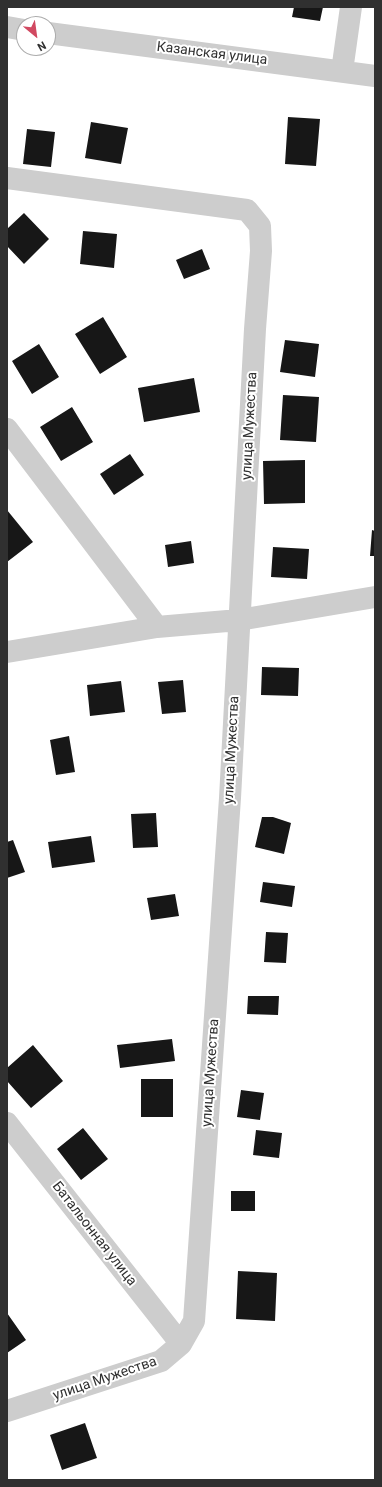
<!DOCTYPE html>
<html>
<head>
<meta charset="utf-8">
<style>
	body { margin:0 }
	#map { position:relative; width:382px; height:1487px; overflow:hidden; background:#fff; font-family:Roboto,sans-serif }
	canvas { display:block }
	.frame { position:absolute; inset:0; border:8px solid #303030; pointer-events:none }
	.north { position:absolute; left:16px; top:16px; width:40px; height:40px; box-sizing:border-box; background:#fff; border:1px solid #acacac; border-radius:50%; rotate:151deg; font-size:11px; font-weight:700; line-height:16px; text-align:center; color:#303030 }
	.north::after { content:''; display:block; margin:auto; width:14px; height:18px; background:#d14961; clip-path:polygon(50% 0,100% 100%,50% 72%,0 100%) }
</style>
</head>
<body>
<div id="map">
<canvas width="382" height="1487"></canvas>
<div class="frame"></div>
<div class="north">N</div>
</div>
<script>
const context = document.querySelector('canvas').getContext('2d');
context.lineJoin = 'round';
function paint(path, color) { context.fillStyle = color; context.fill(path, 'evenodd'); }
const poly = rows => new Path2D(rows.map(r => 'M' + r).join(''));
function trace(path, color, width, dash) { context.strokeStyle = color; context.lineWidth = width; context.lineCap = dash ? 'butt' : 'round'; context.setLineDash(dash || []); context.stroke(path); }
function write(font, color, halo, rows, align = 'center') {
  context.font = font + ' Roboto,sans-serif'; context.lineWidth = 4; context.setLineDash([]); context.textBaseline = 'middle'; context.strokeStyle = halo; context.fillStyle = color; for (const [text, x, y, turn = 0] of rows) {
    context.save(); context.translate(x, y); context.rotate((+turn || 0) * Math.PI / 180); context.textAlign = isNaN(turn) ? turn : align; if (halo) context.strokeText(text, 0, 0); context.fillText(text, 0, 0); context.restore();
  }
}
paint(poly([
	[294,7,323,7,320,21,292,17],
	[288,117,320,119,316,166,285,164],
	[91,122,128,128,121,164,85,158],
	[27,129,55,132,51,167,23,164],
	[24,213,49,239,24,264,7,246,7,229],
	[83,231,117,234,114,268,80,264],
	[202,249,210,269,184,279,176,260],
	[103,317,127,357,100,374,75,334],
	[285,340,319,344,315,377,280,372],
	[39,344,59,377,32,394,12,361],
	[194,378,200,412,144,422,138,388],
	[283,395,319,397,316,442,280,440],
	[72,407,93,442,61,461,40,427],
	[130,454,144,475,114,495,100,474],
	[305,460,305,503,264,504,263,461],
	[7,510,33,542,7,562],
	[372,530,375,531,375,556,370,556],
	[191,541,194,563,168,567,165,545],
	[273,547,309,549,307,579,271,577],
	[262,667,299,668,298,696,261,695],
	[183,680,186,712,162,714,158,682],
	[121,681,125,712,90,716,87,685],
	[69,736,75,772,56,775,50,740],
	[156,813,158,847,133,848,131,814],
	[262,817,273,817,291,823,284,854,255,847],
	[91,836,95,862,52,868,48,842],
	[13,840,25,872,7,878,7,842],
	[263,882,295,886,292,907,260,902],
	[175,894,179,916,151,920,147,898],
	[266,932,288,933,286,963,264,962],
	[248,996,279,996,278,1015,247,1014],
	[172,1039,175,1061,120,1068,117,1045],
	[33,1045,63,1081,31,1108,7,1081,7,1068],
	[141,1079,173,1079,173,1117,141,1117],
	[241,1090,264,1093,260,1120,237,1117],
	[83,1128,108,1159,81,1180,57,1149],
	[256,1130,282,1133,279,1158,253,1155],
	[231,1191,255,1191,255,1211,231,1211],
	[238,1271,277,1273,275,1321,236,1319],
	[7,1313,26,1340,7,1353],
	[85,1423,97,1458,62,1470,50,1435]
]), '#171717');
trace(poly([
	[7,27,24,30],
	[48,33,375,76],
	[342,71,351,7],
	[7,178,247,210,260,226,261,251,255,329,230,798,194,1321,181,1344,161,1361,7,1411],
	[7,429,157,627],
	[7,652,157,627,239,620,375,597],
	[7,1123,181,1344]
]), '#cdcdcd', 22);
write('14px', '#303030', '#fff', [
	["Казанская улица",212,54,7],
	["улица Мужества",250,426,-87],
	["улица Мужества",232,750,-87],
	["улица Мужества",211,1073,-86],
	["Батальонная улица",94,1234,52],
	["улица Мужества",105,1379,-19]
]);
</script>
</body>
</html>
